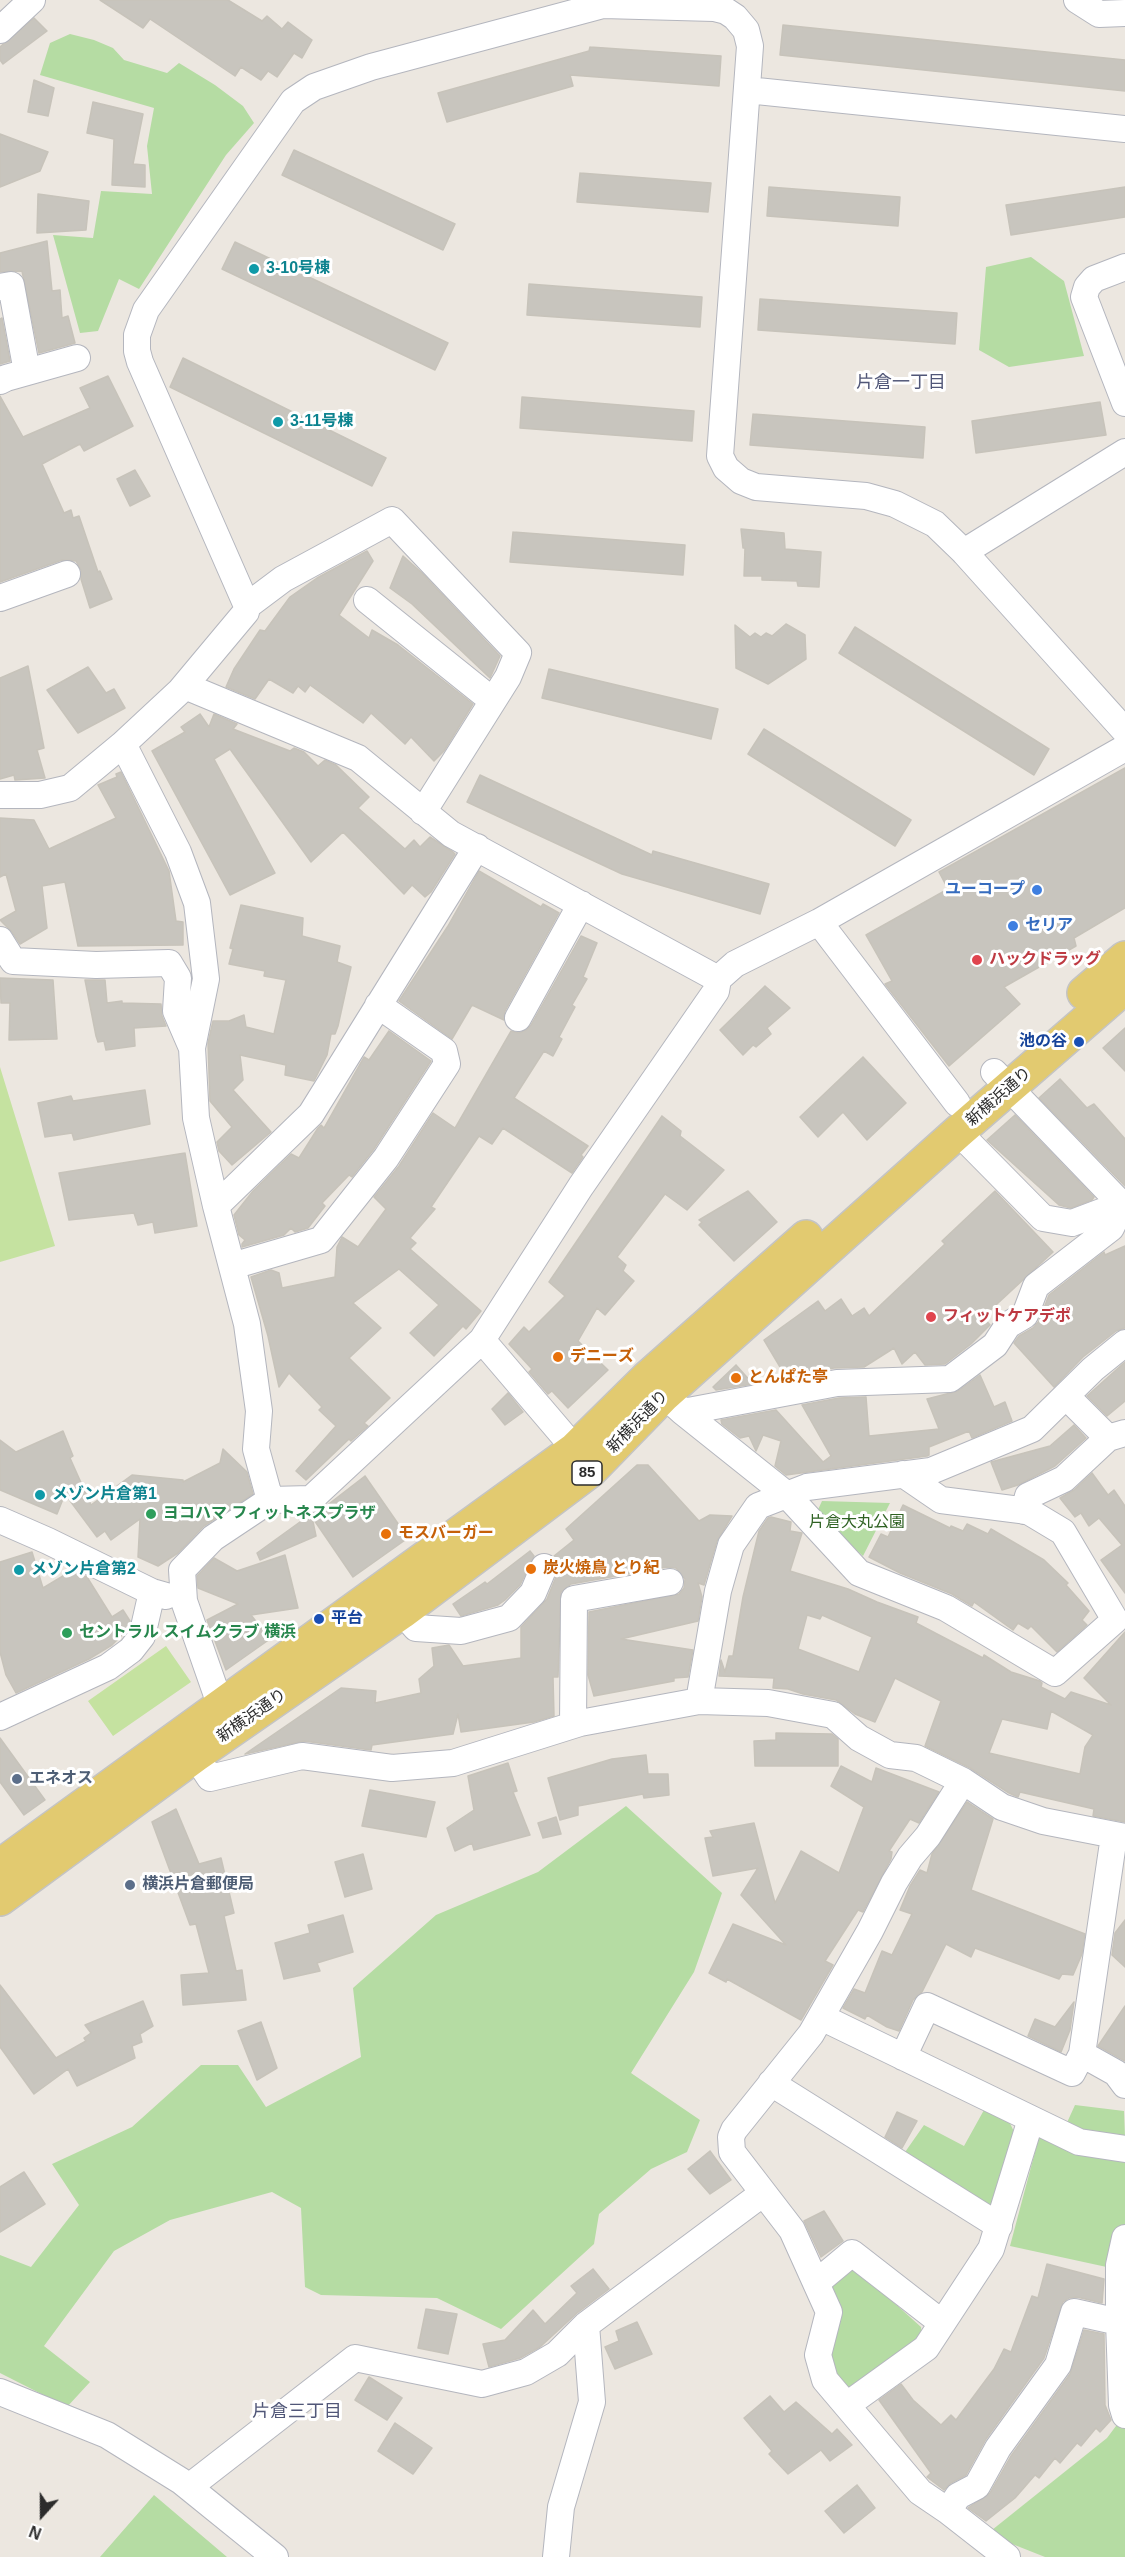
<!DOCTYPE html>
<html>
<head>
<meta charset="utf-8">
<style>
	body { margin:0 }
	#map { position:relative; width:1125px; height:2557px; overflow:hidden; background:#ece7e0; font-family:Arial,sans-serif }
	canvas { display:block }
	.north { position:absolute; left:12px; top:2485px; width:60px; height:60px; -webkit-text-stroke:4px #fff; paint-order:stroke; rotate:201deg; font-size:16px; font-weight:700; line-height:24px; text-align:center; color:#2c2c2c }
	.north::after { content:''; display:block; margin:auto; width:21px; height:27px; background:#2c2c2c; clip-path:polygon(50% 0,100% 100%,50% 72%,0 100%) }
</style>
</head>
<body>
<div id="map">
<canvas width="1125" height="2557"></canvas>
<div class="north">N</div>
</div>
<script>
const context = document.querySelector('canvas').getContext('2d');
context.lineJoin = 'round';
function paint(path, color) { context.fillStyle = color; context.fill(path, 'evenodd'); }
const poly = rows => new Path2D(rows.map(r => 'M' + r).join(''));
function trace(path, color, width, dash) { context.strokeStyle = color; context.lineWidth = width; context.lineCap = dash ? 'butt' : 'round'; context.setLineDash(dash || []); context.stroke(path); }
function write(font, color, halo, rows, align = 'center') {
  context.font = font + ' Arial,"Noto Sans JP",sans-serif'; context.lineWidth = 6; context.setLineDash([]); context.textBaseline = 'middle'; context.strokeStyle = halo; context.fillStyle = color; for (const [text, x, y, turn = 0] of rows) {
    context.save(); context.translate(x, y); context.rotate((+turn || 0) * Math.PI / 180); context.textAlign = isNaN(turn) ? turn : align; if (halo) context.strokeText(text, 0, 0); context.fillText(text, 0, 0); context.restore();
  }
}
paint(poly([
	[70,34,94,40,113,48,124,60,167,73,179,63,215,85,243,106,254,123,226,155,139,289,119,279,98,331,80,333,53,235,93,238,101,191,152,194,147,146,154,108,40,75,50,43],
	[1031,257,1064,281,1084,356,1009,367,979,350,986,267],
	[822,1501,890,1503,863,1556,816,1514],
	[626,1806,722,1893,694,1972,631,2073,700,2120,687,2152,651,2169,599,2214,594,2244,501,2329,437,2298,321,2295,305,2287,301,2208,272,2192,170,2220,114,2251,44,2346,90,2382,67,2407,0,2373,0,2255,31,2267,79,2205,52,2164,132,2127,201,2065,238,2065,266,2107,361,2057,353,1988,436,1915,538,1872],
	[1075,2105,1124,2111,1125,2137,1065,2127],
	[984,2110,1008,2119,1017,2138,995,2206,988,2206,903,2155,924,2125,964,2146],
	[1039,2137,1075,2149,1125,2152,1125,2271,1010,2246],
	[849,2262,921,2327,922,2338,845,2392,828,2375,825,2283],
	[1125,2414,1125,2557,1045,2557,987,2534,1107,2438],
	[154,2495,227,2557,100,2557]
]), '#b5dca3');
paint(poly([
	[0,1067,55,1246,0,1262],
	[166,1646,191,1682,113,1736,88,1701]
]), '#c5e2a0');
const building = poly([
	[100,0,228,0,262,21,267,16,282,29,288,22,312,40,302,58,294,53,277,77,268,71,261,80,241,67,235,76,150,19,143,28,100,0],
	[34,18,47,31,3,64,0,60,0,47,34,18],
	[783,25,1125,60,1125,91,780,55,783,25],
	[590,47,721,56,719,86,570,75,573,86,447,122,438,93,589,51,590,47],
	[34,80,54,88,48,116,28,112,34,80],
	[93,102,143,114,133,164,145,165,145,187,112,185,114,139,87,133,93,102],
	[0,134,48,152,40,171,0,187,0,134],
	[294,150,455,224,443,250,282,175,294,150],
	[580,173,711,183,708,212,577,202,580,173],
	[769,187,900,197,898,226,767,216,769,187],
	[1125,187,1125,217,1011,235,1006,205,1125,187],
	[38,194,89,201,86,230,37,233,38,194],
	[47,241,52,291,60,290,62,318,68,316,75,343,39,353,22,271,0,272,0,253,47,241],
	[235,242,448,343,435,370,222,269,235,242],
	[529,284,702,297,700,327,527,315,529,284],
	[760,299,957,313,955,344,758,330,760,299],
	[2,318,10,361,0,364,0,319,2,318],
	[183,358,386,458,372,486,170,387,183,358],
	[108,376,133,426,84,451,80,444,42,464,64,513,71,510,73,518,79,516,98,572,100,571,112,599,90,608,81,579,81,570,76,561,62,560,0,582,0,396,23,437,90,408,80,388,108,376],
	[522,397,694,411,692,441,520,428,522,397],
	[1100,402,1106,435,976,453,972,421,1100,402],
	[753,414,925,427,923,458,750,445,753,414],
	[135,470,150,496,130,506,117,479,135,470],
	[741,529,784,533,785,549,821,552,819,587,798,586,797,581,762,580,762,576,744,576,745,548,743,548,741,529],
	[513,532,685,545,683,575,510,562,513,532],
	[367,551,373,561,339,615,369,638,372,630,398,645,473,704,444,751,434,761,411,737,405,744,371,713,363,723,310,685,305,692,298,686,293,693,269,679,255,699,226,687,234,669,260,630,265,631,290,597,317,578,367,551],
	[403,556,422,573,500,656,490,678,412,604,390,588,403,556],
	[786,624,805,635,806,659,768,684,736,668,735,625,750,637,755,633,761,637,766,633,772,636,786,624],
	[855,627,1049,749,1034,775,839,653,855,627],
	[28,666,44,748,37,750,45,778,15,780,14,775,0,779,0,678,28,666],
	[88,667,106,693,114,689,125,708,78,733,47,690,88,667],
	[549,669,718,709,711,739,542,698,549,669],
	[200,714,209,727,214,714,237,724,233,729,290,751,294,748,304,752,318,766,325,760,336,765,369,797,358,808,405,849,414,840,420,847,430,837,453,852,455,854,431,892,425,897,412,885,404,894,343,832,311,862,230,749,214,759,275,873,230,895,152,751,185,732,181,727,200,714],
	[764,729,911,820,895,846,748,754,764,729],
	[1125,768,1125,908,1074,938,1076,946,1004,987,1020,1004,949,1066,885,984,892,981,866,935,948,889,939,872,1125,768],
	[121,772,169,871,176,921,183,922,183,945,78,946,65,882,42,886,47,928,20,944,12,932,0,920,16,911,6,874,0,877,0,818,34,820,49,849,116,818,98,785,117,777,116,774,121,772],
	[480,775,652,855,653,851,769,884,760,914,622,874,467,802,480,775],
	[479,871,541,907,543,904,559,913,505,1011,504,1020,472,1005,452,1039,399,1001,448,926,479,871],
	[241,905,303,918,302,936,340,946,337,962,351,967,338,1026,335,1034,331,1034,327,1055,314,1081,285,1075,286,1065,240,1055,243,1080,233,1090,271,1132,232,1165,219,1151,217,1142,232,1127,210,1101,208,1043,213,1021,229,1021,244,1015,246,1027,274,1034,286,980,264,976,265,971,229,964,233,949,230,948,241,905],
	[581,936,597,943,583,977,587,979,572,1005,575,1007,559,1037,562,1039,553,1056,544,1051,514,1098,588,1146,581,1155,583,1157,572,1173,503,1128,492,1144,479,1136,431,1207,435,1209,410,1238,416,1243,410,1249,481,1311,466,1329,463,1326,434,1356,410,1333,439,1305,399,1269,353,1303,381,1328,349,1358,390,1398,364,1423,368,1426,351,1441,349,1439,306,1480,296,1471,336,1426,319,1410,322,1407,289,1373,279,1387,268,1336,251,1277,271,1270,279,1273,282,1288,335,1277,337,1247,342,1237,358,1247,386,1209,374,1197,399,1166,433,1113,455,1128,511,1031,519,1033,526,1030,531,1025,581,936],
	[0,978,53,980,57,1039,9,1040,10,1003,1,1003,0,978],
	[85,980,105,980,107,1003,122,1001,122,1003,161,1004,162,1016,166,1026,134,1028,135,1046,106,1050,104,1041,98,1042,96,1036,85,980],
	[765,986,790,1008,767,1028,771,1034,756,1047,753,1045,743,1055,720,1030,765,986],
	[1125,1028,1125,1071,1103,1048,1125,1028],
	[389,1031,431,1061,374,1149,352,1177,349,1175,322,1203,325,1206,308,1228,295,1232,291,1228,284,1235,242,1247,242,1244,245,1240,239,1235,234,1215,253,1191,291,1154,299,1158,318,1128,321,1125,324,1128,364,1057,369,1060,389,1031],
	[863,1057,906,1103,867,1140,843,1112,818,1137,800,1117,863,1057],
	[1060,1079,1087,1108,1094,1104,1125,1139,1125,1186,1039,1098,1060,1079],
	[145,1090,150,1124,74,1140,72,1133,45,1137,38,1103,71,1096,73,1101,145,1090],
	[1015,1115,1094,1197,1092,1200,1071,1208,1059,1205,987,1140,1015,1115],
	[662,1116,681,1131,680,1136,724,1170,687,1210,665,1194,617,1257,626,1265,623,1271,634,1281,605,1315,597,1308,578,1341,608,1370,568,1408,552,1391,548,1394,529,1372,532,1369,509,1344,524,1327,529,1332,565,1296,549,1282,662,1116],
	[185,1153,197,1226,155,1233,153,1222,138,1225,134,1213,69,1220,59,1173,185,1153],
	[748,1191,777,1222,734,1261,699,1225,702,1222,699,1220,748,1191],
	[995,1191,1053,1252,983,1317,990,1325,971,1344,945,1364,925,1365,915,1352,902,1364,894,1348,864,1367,834,1368,786,1377,764,1340,818,1301,825,1311,841,1299,852,1316,864,1308,869,1316,945,1244,942,1241,995,1191],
	[1125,1246,1125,1328,1116,1331,1083,1357,1054,1387,1014,1343,1019,1336,1033,1328,1039,1321,1049,1295,1104,1252,1105,1255,1125,1246],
	[1125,1362,1125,1401,1107,1416,1087,1396,1125,1362],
	[736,1365,753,1384,716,1390,713,1387,736,1365],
	[980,1375,994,1407,1005,1402,1012,1421,972,1438,969,1431,929,1447,929,1455,927,1456,786,1475,775,1466,781,1441,763,1435,756,1451,749,1436,740,1438,722,1424,721,1420,776,1410,823,1462,831,1456,802,1405,839,1398,866,1397,869,1436,939,1429,927,1399,958,1391,980,1375],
	[508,1393,523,1412,505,1425,492,1409,508,1393],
	[1074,1425,1086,1438,1055,1466,1018,1485,1002,1490,991,1462,1050,1446,1074,1425],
	[63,1431,73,1456,70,1458,91,1505,132,1475,183,1480,183,1482,220,1463,223,1449,247,1472,253,1494,204,1526,178,1553,158,1566,138,1557,140,1519,111,1540,105,1531,97,1537,65,1494,57,1514,0,1490,0,1440,16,1452,63,1431],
	[637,1465,648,1465,699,1521,710,1515,732,1516,717,1541,704,1585,698,1583,702,1597,698,1621,621,1639,693,1650,688,1677,674,1678,674,1681,594,1696,588,1675,589,1612,679,1594,684,1588,685,1579,676,1568,667,1567,571,1584,561,1592,558,1677,553,1677,554,1716,534,1722,461,1732,458,1714,453,1734,372,1745,371,1750,304,1741,245,1754,341,1688,376,1691,375,1703,421,1693,419,1679,434,1666,432,1648,449,1645,463,1666,521,1658,521,1627,547,1599,558,1572,559,1565,554,1556,574,1540,566,1529,637,1465],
	[1092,1473,1108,1495,1114,1490,1125,1506,1125,1593,1101,1560,1122,1545,1099,1518,1089,1526,1081,1513,1075,1517,1060,1498,1074,1490,1092,1473],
	[365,1476,408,1538,353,1577,312,1517,316,1536,260,1560,257,1553,311,1514,321,1510,365,1476],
	[903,1505,950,1528,951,1526,963,1531,967,1524,988,1534,991,1529,1044,1560,1068,1583,1066,1585,1089,1611,1082,1620,1087,1625,1057,1652,1031,1626,1028,1629,1018,1623,1013,1630,974,1602,972,1606,952,1594,900,1573,869,1557,881,1534,888,1537,903,1505],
	[771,1517,791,1522,790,1531,802,1533,790,1571,848,1589,877,1602,918,1617,916,1623,983,1658,984,1655,1011,1672,1040,1681,1042,1683,1041,1687,1065,1699,1071,1692,1111,1705,1084,1678,1125,1632,1125,1822,1093,1816,1094,1809,1020,1792,1018,1797,1009,1793,970,1768,925,1746,941,1701,895,1678,875,1722,855,1714,836,1700,803,1694,788,1689,773,1688,774,1678,719,1676,721,1660,725,1672,729,1656,733,1656,743,1597,759,1531,768,1518,771,1517],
	[807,1615,820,1619,822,1615,872,1637,859,1672,798,1649,807,1615],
	[1051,1711,1093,1735,1085,1747,1080,1774,989,1753,1002,1719,1047,1729,1051,1711],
	[530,1551,534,1556,520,1585,505,1600,498,1605,461,1616,453,1604,485,1582,487,1584,530,1551],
	[32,1552,43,1588,73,1570,87,1577,112,1617,123,1610,130,1621,128,1629,112,1645,89,1659,16,1693,6,1675,0,1652,0,1562,32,1552],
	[285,1555,298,1608,251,1615,270,1639,226,1670,207,1620,238,1604,198,1588,197,1576,214,1558,237,1571,285,1555],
	[776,1733,832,1734,838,1739,838,1766,755,1766,754,1741,776,1740,776,1733],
	[0,1738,45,1800,24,1815,0,1782,0,1738],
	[646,1755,648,1774,668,1774,669,1795,644,1798,643,1794,578,1806,578,1815,560,1820,548,1778,612,1759,646,1755],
	[508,1763,517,1791,513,1792,530,1835,474,1850,472,1843,455,1851,447,1828,474,1810,468,1776,508,1763],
	[841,1766,872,1782,876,1768,939,1792,919,1823,910,1819,889,1851,892,1852,891,1859,863,1912,858,1910,825,1961,833,1965,801,2020,727,1979,726,1982,709,1973,733,1924,786,1945,741,1895,758,1868,713,1876,705,1838,713,1837,710,1831,754,1823,775,1903,801,1851,839,1873,864,1807,831,1786,841,1766],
	[370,1790,435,1802,426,1837,362,1826,370,1790],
	[967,1802,993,1819,971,1890,1085,1934,1082,1954,1073,1975,1062,1974,1059,1979,975,1948,971,1957,946,1944,922,1992,913,2000,899,2031,887,2027,867,2015,865,2019,843,2008,854,1989,865,1993,882,1951,892,1955,912,1914,900,1910,910,1886,920,1870,927,1873,932,1854,967,1802],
	[176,1809,199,1864,221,1858,234,1913,224,1916,236,1971,242,1970,246,2000,183,2005,181,1975,209,1973,196,1924,190,1925,152,1822,176,1809],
	[556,1817,561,1834,543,1838,538,1823,556,1817],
	[363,1854,372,1889,345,1897,335,1862,363,1854],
	[343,1915,353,1952,317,1963,320,1971,284,1979,275,1943,310,1933,308,1925,343,1915],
	[1125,1920,1125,1967,1112,1955,1115,1933,1125,1920],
	[0,1985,56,2058,86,2041,84,2038,91,2033,85,2025,143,2001,153,2026,140,2034,142,2042,132,2046,135,2058,77,2086,68,2069,34,2094,0,2047,0,1985],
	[1074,2002,1070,2030,1061,2052,1028,2036,1035,2019,1055,2027,1074,2002],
	[1125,2006,1125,2061,1098,2046,1125,2006],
	[261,2022,277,2068,257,2080,238,2031,261,2022],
	[897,2112,917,2121,902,2148,885,2137,897,2112],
	[710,2151,731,2180,710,2194,688,2169,710,2151],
	[24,2172,45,2204,0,2232,0,2187,24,2172],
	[824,2211,843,2241,821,2257,804,2221,824,2211],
	[1047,2264,1104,2279,1102,2303,1077,2297,1069,2298,1063,2302,1044,2358,986,2439,966,2475,951,2483,944,2490,927,2477,931,2473,879,2400,901,2384,913,2400,941,2425,951,2415,956,2420,994,2369,1004,2349,1011,2352,1032,2296,1038,2298,1047,2264],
	[593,2269,609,2289,577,2313,540,2347,520,2358,489,2367,483,2344,505,2340,533,2310,545,2324,577,2293,571,2286,593,2269],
	[426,2309,457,2314,448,2354,418,2348,426,2309],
	[637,2322,652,2354,615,2369,605,2347,619,2341,616,2331,637,2322],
	[1084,2330,1104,2334,1105,2405,1111,2420,1100,2432,1096,2428,1081,2446,1077,2443,1060,2463,1055,2458,1039,2478,1035,2475,1015,2498,986,2521,968,2508,990,2493,1011,2456,1070,2374,1084,2330],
	[369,2377,402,2398,387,2420,355,2400,369,2377],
	[770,2396,784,2412,796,2402,832,2434,837,2429,852,2445,830,2461,821,2450,788,2474,769,2454,772,2451,744,2418,770,2396],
	[395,2423,432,2448,413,2474,378,2451,395,2423],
	[857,2485,875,2508,844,2533,825,2511,857,2485]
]);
paint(building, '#c8c5be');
trace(building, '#c7c3ba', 1.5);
const street = poly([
	[1077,0,1099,14,1125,13],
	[0,30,32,0],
	[747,90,1125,129],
	[1125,267,1094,279,1087,287,1084,297,1125,403],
	[0,287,11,285,27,372],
	[0,381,6,378,77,358],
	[964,552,1125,452],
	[0,598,67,574],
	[367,600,493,701],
	[247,606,283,579,392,520,518,653,508,677,423,812],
	[185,686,358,758,451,834,718,979],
	[123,744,178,852,197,903,206,979,192,1048,196,1118,216,1206],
	[0,795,40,795,70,788,123,744,180,691,246,612,247,606,140,362,137,351,137,335,146,310,293,101,314,87,371,67,603,5,714,8,726,11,735,17,746,30,750,46,720,456,726,468,741,481,756,487,866,496,895,504,935,524,964,552,1125,731],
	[477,847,311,1114,216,1206,247,1324,259,1411,256,1449,270,1500,311,1499,482,1340,581,1186,716,991,718,979,735,964,819,922,1125,748],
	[819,922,957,1103],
	[0,940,13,961,96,965,169,963,178,978,176,1011,192,1048],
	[518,1018,581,904],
	[994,1072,1125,1208],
	[958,1132,1043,1218,1072,1223,1125,1203],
	[232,1266,321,1240,386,1158,447,1064,444,1051,378,1005],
	[482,1340,575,1449],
	[652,1384,683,1412,787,1495,859,1573,946,1608,1055,1673,1115,1620,1063,1532,1028,1511,941,1500,903,1474],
	[1066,1396,1108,1438,1125,1433],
	[683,1412,837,1383,950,1379,995,1345,1008,1325,1025,1315,1036,1286,1111,1228,1122,1205],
	[1024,1511,1028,1496,1064,1479,1108,1438],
	[0,1520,48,1541,152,1592,166,1596],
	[402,1612,416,1628,461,1631,509,1618,533,1593,544,1567],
	[699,1701,718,1591,731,1545,758,1506,807,1487,931,1471,1032,1429,1093,1369,1125,1343],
	[0,1717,108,1667,131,1650,142,1636,152,1592],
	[231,1719,221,1707,184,1601,182,1570,213,1538,270,1500],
	[573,1725,574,1599,670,1582],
	[185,1740,210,1778,302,1756,392,1768,453,1763,580,1723,699,1701,768,1703,833,1715,859,1738,890,1755,916,1758,963,1781,1002,1807,1043,1821,1125,1837],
	[1114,1836,1082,2054,1116,2073,1125,2085],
	[821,2017,1079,2142,1125,2149],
	[903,2057,927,2006,1072,2073,1082,2054],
	[771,2083,999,2226],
	[816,2283,852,2253,942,2323],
	[1119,2322,1122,2405,1125,2415],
	[0,2392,107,2435,181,2481,275,2557],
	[847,2405,926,2348,991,2249,1031,2119],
	[189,2487,355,2358,482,2384,526,2372,557,2354,586,2325,762,2194],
	[948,2511,920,2492,825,2380,818,2355,829,2312,792,2230,732,2152,731,2137,734,2130,811,2034,870,1931,894,1883,910,1857,928,1836,963,1781],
	[556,2557,561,2507,592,2402,586,2325],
	[1007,2557,948,2511,958,2496,977,2486,998,2448,1058,2365,1074,2312,1119,2322,1119,2265,1125,2238]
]);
const primary = poly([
	[1084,993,1125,958],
	[0,1866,575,1449,647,1378,806,1237],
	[0,1899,196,1755,402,1612,591,1470,663,1396,958,1132,1125,987]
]);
trace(street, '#b4b6be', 28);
trace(primary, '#c4c4c4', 36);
trace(street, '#fff', 26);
trace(primary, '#e2ca70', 33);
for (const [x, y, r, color] of [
	[254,269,6,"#0f9aa8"],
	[278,422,6,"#0f9aa8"],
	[1037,890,6,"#3f7fe0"],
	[1013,926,6,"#3f7fe0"],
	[977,960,6,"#e0444e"],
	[1079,1042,6,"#1a4fb4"],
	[931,1317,6,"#e0444e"],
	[558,1357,6,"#e8710a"],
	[736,1378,6,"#e8710a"],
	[40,1495,6,"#0f9aa8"],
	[151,1514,6,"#2e9e5b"],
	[386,1534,6,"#e8710a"],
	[531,1569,6,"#e8710a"],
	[19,1570,6,"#0f9aa8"],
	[319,1619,6,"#1a4fb4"],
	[67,1633,6,"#2e9e5b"],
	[17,1779,6,"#5c6f8a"],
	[130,1885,6,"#5c6f8a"]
]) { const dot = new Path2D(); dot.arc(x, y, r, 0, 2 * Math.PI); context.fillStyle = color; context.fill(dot); trace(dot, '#fff', 2); }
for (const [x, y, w] of [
	[587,1473,30]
]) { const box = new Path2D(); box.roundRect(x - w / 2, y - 12, w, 24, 4.5); context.fillStyle = '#fff'; context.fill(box); trace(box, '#2c2c2c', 1.5); }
write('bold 15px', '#2c2c2c', null, [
	["85",587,1473]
]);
write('bold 16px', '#0d838f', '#fff', [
	["3-10号棟",266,269],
	["3-11号棟",290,422],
	["メゾン片倉第1",52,1495],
	["メゾン片倉第2",31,1570]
], 'left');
write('bold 16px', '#366cbe', '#fff', [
	["ユーコープ",1025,890],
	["セリア",1025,926,"left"]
], 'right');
write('bold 16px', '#be3a42', '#fff', [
	["ハックドラッグ",989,960],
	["フィットケアデポ",943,1317]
], 'left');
write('bold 16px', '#164399', '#fff', [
	["池の谷",1067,1042],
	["平台",331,1619,"left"]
], 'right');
write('16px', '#2c2c2c', '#fff', [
	["新横浜通り",999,1097,-41],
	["新横浜通り",638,1422,-46],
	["新横浜通り",252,1716,-35]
]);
write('bold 16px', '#c56008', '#fff', [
	["デニーズ",570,1357],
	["とんぱた亭",748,1378],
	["モスバーガー",398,1534],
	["炭火焼鳥 とり紀",543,1569]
], 'left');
write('bold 16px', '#27864d', '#fff', [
	["ヨコハマ フィットネスプラザ",163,1514],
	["セントラル スイムクラブ 横浜",79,1633]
], 'left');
write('16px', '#2f6223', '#fff', [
	["片倉大丸公園",857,1523]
]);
write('bold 16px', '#4e5e75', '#fff', [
	["エネオス",29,1779],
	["横浜片倉郵便局",142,1885]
], 'left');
write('18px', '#515778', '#fff', [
	["片倉一丁目",901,383],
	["片倉三丁目",297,2412]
]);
</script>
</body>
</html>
